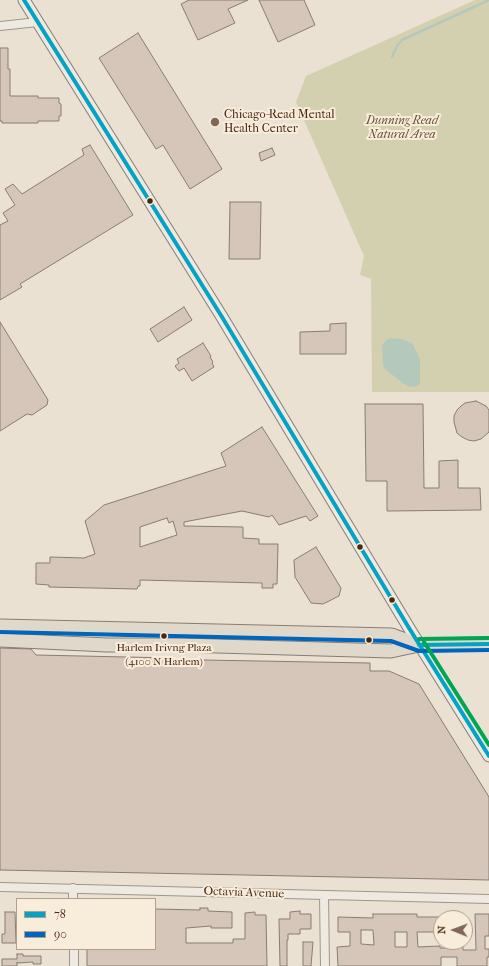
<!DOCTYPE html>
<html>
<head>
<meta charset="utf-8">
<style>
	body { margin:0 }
	#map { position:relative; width:489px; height:966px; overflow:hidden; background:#eae1d2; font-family:"IM FELL French Canon",serif }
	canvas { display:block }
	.legend { position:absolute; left:16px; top:898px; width:140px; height:52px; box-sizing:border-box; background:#f8eddb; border:1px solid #b29e8b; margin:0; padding:5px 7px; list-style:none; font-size:12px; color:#482713 }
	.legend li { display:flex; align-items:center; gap:8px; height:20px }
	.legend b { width:20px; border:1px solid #b29e8b }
	.north { position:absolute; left:433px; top:910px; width:40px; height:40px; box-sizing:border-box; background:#f8eddb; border:1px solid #b29e8b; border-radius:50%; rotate:271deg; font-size:11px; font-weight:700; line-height:16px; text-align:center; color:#482713 }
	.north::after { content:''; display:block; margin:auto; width:14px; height:18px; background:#816856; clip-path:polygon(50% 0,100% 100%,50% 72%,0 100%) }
</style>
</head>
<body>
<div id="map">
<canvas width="489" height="966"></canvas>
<ul class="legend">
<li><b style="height:5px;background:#04a2c5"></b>78</li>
<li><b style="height:5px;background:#0065bd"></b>90</li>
</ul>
<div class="north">N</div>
</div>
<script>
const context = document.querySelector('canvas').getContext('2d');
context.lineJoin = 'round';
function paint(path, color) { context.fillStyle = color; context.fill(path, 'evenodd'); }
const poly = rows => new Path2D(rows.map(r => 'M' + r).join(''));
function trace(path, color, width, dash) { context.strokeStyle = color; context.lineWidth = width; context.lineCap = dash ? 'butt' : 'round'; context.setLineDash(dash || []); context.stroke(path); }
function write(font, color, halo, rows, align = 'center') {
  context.font = font + ' "IM FELL French Canon",serif'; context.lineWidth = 4; context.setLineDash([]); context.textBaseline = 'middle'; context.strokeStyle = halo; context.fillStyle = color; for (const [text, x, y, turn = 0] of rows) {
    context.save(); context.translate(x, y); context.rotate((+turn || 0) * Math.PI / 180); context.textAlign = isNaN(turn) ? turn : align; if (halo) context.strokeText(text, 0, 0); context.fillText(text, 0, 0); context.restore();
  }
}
paint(poly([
	[475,0,489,0,489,392,372,392,371,279,360,275,364,256,296,102,306,76]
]), '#d3d0af');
paint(poly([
	[391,338,402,339,412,343,420,359,420,384,417,386,410,387,404,384,385,369,383,365,382,346,386,340]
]), '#b4c9bc');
trace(poly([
	[392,57,397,46,402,40,489,0]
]), '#b4c9bc', 2.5);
const building = poly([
	[189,0,248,0,228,9,235,23,198,40,181,4,189,0],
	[259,0,304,0,315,25,278,42,259,0],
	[138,33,222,169,190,189,163,145,156,149,99,58,138,33],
	[0,48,8,48,8,69,10,69,10,96,38,96,38,98,59,98,59,103,61,104,61,116,59,116,59,121,38,121,38,123,2,123,2,121,0,121,0,48],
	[90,145,133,215,20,284,22,287,0,300,0,225,8,221,3,213,15,205,5,189,13,184,22,194,84,155,82,149,90,145],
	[272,148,275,155,261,161,259,153,272,148],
	[230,202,261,202,260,259,229,259,230,202],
	[184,307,192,320,158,342,150,329,184,307],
	[0,322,48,400,47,405,32,415,27,414,0,431,0,322],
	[346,323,346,354,300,354,300,332,330,331,330,324,346,323],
	[203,343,211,356,210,357,213,362,212,363,214,367,192,381,184,368,179,371,175,366,179,363,177,359,203,343],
	[476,401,486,406,489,410,489,432,481,439,474,441,468,440,462,437,457,433,454,422,454,416,457,410,461,406,465,403,476,401],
	[365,404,423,404,424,488,439,488,439,461,458,460,458,488,480,488,481,510,387,511,387,481,366,481,365,404],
	[262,427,318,516,310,521,306,516,279,525,272,515,269,517,242,511,184,522,184,526,243,527,243,538,259,539,259,544,278,544,277,584,273,584,273,588,262,588,262,583,140,580,140,586,138,586,137,589,49,587,49,585,36,584,36,563,50,563,50,557,84,558,95,554,85,521,104,505,226,466,221,453,262,427],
	[167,518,169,523,173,521,177,535,140,547,140,527,167,518],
	[316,547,341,588,339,596,323,604,311,603,295,577,294,560,316,547],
	[0,648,31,649,36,655,171,658,174,664,188,665,200,665,203,660,370,663,370,671,389,671,419,684,489,797,489,880,0,870,0,648],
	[200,908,208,908,208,911,232,912,232,928,211,928,211,926,186,928,186,943,233,943,233,939,245,939,245,913,255,912,255,915,266,915,267,966,87,966,87,949,155,949,155,909,200,910,200,908],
	[300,911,300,914,311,914,311,929,300,929,300,934,288,934,288,940,287,940,287,966,280,966,279,919,290,919,290,912,300,911],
	[5,912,15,912,16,943,2,943,2,934,5,934,5,912],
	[373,914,417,914,417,917,440,917,440,932,417,932,418,947,440,946,440,948,454,948,454,945,463,945,463,950,476,950,475,914,489,914,489,936,485,936,485,949,489,949,489,957,487,957,487,966,457,966,457,957,441,957,441,966,338,966,337,947,350,946,350,932,338,932,338,917,373,918,373,914],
	[361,930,373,930,374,945,361,944,361,930],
	[395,932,407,932,407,947,395,947,395,932],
	[303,942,313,942,311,966,303,966,303,942],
	[17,954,23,954,23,956,41,956,41,964,33,964,33,962,17,963,17,962,17,966,2,966,2,959,17,959,17,954]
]);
paint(building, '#d6c6ba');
trace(building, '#887d72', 1);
const street = poly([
	[0,26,38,22],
	[0,887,489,899],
	[73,888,73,899],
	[324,895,325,966],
	[74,949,74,966]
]);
const secondary = poly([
	[24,0,222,317,409,628,489,756]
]);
const primary = poly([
	[0,626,392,635,419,645],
	[0,640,107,645,182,645,391,651,419,645,489,644]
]);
trace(street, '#9f968b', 10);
trace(secondary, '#887d72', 13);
trace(primary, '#887d72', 15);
trace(street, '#eeeae1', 8);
trace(secondary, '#eeeae1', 11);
trace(primary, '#e1d8cc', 13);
trace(poly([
	[24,0,222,317,409,628,489,756],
	[419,645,489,644]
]), '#04a2c5', 4);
trace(poly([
	[0,632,391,641,419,651,489,650]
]), '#0065bd', 4);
trace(poly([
	[419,639,489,638],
	[424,642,489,745]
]), '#00a651', 4);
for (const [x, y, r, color] of [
	[215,122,5,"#816856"],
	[150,201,3.5,"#482713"],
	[360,547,3.5,"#482713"],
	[392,600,3.5,"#482713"],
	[164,636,3.5,"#482713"],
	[369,640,3.5,"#482713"]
]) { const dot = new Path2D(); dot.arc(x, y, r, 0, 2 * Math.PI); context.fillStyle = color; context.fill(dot); trace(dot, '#f8eddb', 1.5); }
write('11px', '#482713', '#f8eddb', [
	["Harlem Irivng Plaza",164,648],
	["(4100 N Harlem)",164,662]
]);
write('12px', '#482713', '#f8eddb', [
	["Chicago-Read Mental",224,115],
	["Health Center",224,129]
], 'left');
write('italic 12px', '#664e33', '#f8eddb', [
	["Dunning Read",402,121],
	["Natural Area",402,135]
]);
write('12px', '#482713', '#f8eddb', [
	["Octavia Avenue",244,893,2]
]);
</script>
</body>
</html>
